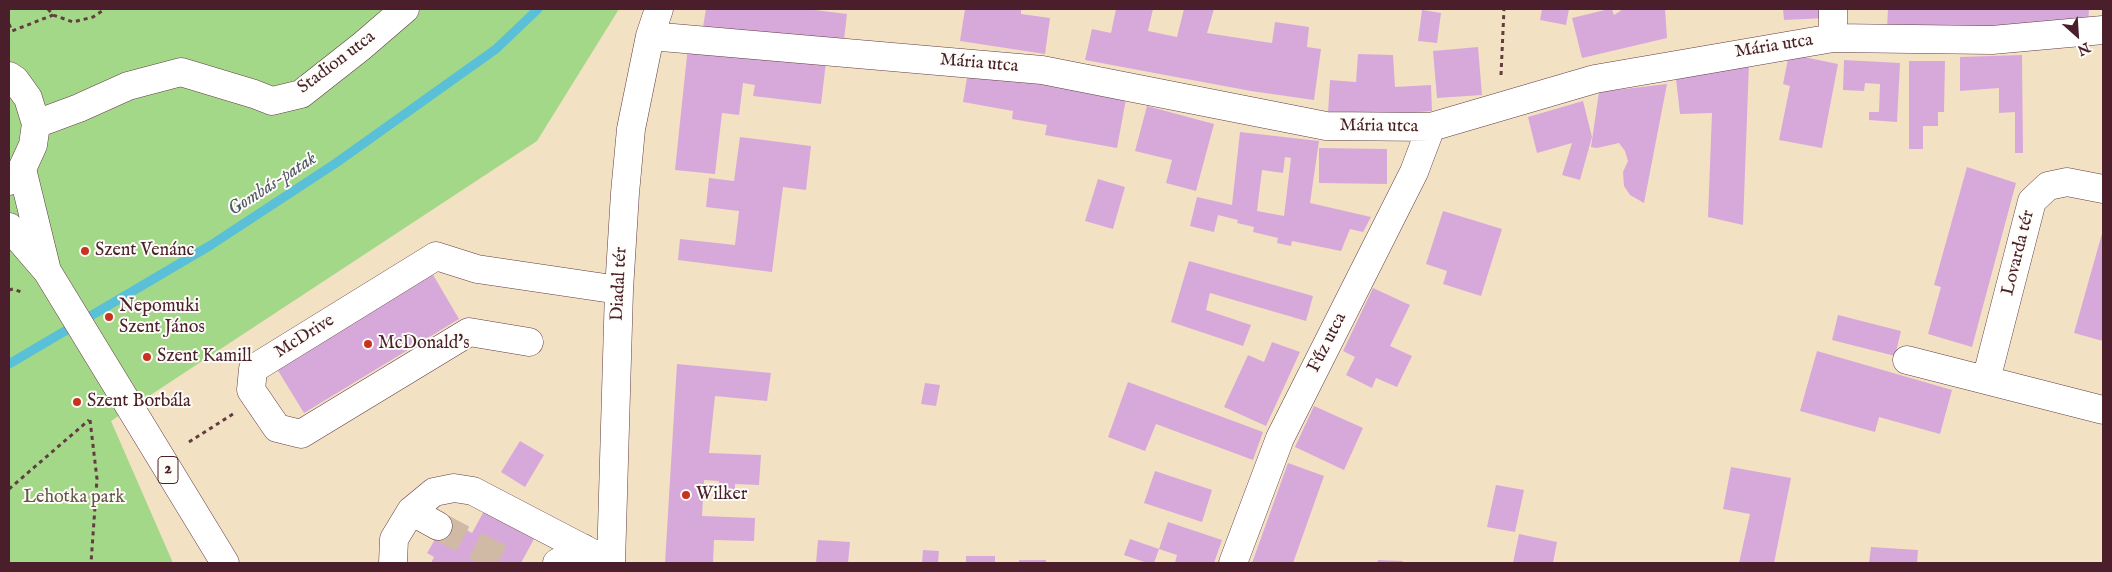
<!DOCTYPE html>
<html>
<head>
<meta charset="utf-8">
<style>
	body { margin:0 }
	#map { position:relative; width:2112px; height:572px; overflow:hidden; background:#f3e1c4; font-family:"IM FELL English",serif }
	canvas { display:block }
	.frame { position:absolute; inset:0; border:10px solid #4a1f2b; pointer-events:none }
	.north { position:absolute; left:2052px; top:10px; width:50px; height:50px; -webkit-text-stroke:4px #fdfcf7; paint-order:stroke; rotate:154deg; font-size:14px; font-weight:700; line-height:20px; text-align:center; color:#4a1f2b }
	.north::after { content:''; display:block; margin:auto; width:18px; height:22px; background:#4a1f2b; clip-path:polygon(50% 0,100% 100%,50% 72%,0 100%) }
</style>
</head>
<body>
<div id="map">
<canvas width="2112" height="572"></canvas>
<div class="frame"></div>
<div class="north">N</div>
</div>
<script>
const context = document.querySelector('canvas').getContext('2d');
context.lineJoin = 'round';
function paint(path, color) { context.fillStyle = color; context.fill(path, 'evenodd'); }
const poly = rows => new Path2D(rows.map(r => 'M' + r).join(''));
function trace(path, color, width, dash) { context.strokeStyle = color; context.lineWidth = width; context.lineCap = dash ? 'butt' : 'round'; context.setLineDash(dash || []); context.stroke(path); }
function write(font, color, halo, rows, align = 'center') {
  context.font = font + ' "IM FELL English",serif'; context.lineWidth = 4; context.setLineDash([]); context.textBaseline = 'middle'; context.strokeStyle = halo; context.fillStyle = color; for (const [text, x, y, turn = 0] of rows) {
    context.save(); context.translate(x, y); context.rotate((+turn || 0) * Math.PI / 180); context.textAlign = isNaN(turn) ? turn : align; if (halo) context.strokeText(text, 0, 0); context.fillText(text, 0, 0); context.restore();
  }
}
paint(poly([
	[9,9,619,9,537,141,111,421,173,563,9,563]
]), '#a3d889');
trace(poly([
	[9,364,211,245,336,163,496,49,538,9]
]), '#5ac0d7', 9);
paint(poly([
	[706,9,807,9,847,14,843,48,703,27],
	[965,9,1021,9,1021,14,1050,18,1045,54,960,41],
	[1116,9,1153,9,1148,31,1177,37,1184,9,1214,9,1207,33,1258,41,1272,43,1275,22,1309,27,1307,47,1321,49,1314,100,1251,91,1085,60,1092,29,1111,33],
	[1542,9,1569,9,1566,25,1540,20],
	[1609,9,1612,9,1614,15,1623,9,1665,9,1667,38,1582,58,1572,18],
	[1783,9,1825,9,1825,18,1784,20],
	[1888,9,2089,9,2088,27,1887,28],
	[1422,10,1441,13,1437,43,1418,41],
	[688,46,826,62,821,104,753,96,755,85,743,83,739,115,722,113,715,174,675,170],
	[1478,47,1482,95,1437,98,1433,51],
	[1358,54,1393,55,1395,87,1431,85,1432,111,1371,116,1328,113,1330,80,1356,82],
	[1789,54,1838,64,1822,148,1779,140,1790,86,1783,84],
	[2022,55,2023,153,2015,153,2015,112,1999,113,1999,88,1960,91,1960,57],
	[1844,60,1900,63,1897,122,1869,120,1869,112,1879,112,1880,84,1865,83,1864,91,1843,90],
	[1909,61,1945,61,1944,112,1938,112,1938,126,1923,126,1923,149,1909,149],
	[1749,63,1743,225,1708,217,1712,113,1680,114,1676,79],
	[968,71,1126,99,1117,148,1045,135,1047,125,1012,119,1013,111,963,102],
	[1667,84,1644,203,1630,195,1624,186,1623,172,1628,161,1625,151,1619,143,1597,148,1591,147,1599,92],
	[1583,101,1592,137,1580,180,1562,175,1572,143,1537,153,1528,117],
	[1147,106,1214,124,1196,191,1166,183,1172,160,1135,151],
	[1240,132,1319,141,1310,203,1371,217,1363,232,1350,229,1341,251,1292,241,1291,246,1277,243,1278,238,1253,232,1254,227,1237,223,1238,220,1218,215,1214,232,1190,226,1197,197,1232,205],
	[1285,157,1291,158,1284,216,1257,211,1262,170,1283,173],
	[740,137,811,146,806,190,783,187,772,272,678,260,680,239,735,245,739,211,706,207,709,178,734,181],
	[1319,148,1387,149,1387,184,1319,183],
	[1967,167,2016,183,1972,347,1928,334,1941,287,1934,285],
	[1098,179,1125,187,1113,229,1085,221],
	[1443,211,1502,229,1481,296,1443,284,1447,271,1426,264],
	[2103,230,2103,341,2074,333],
	[1189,261,1313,296,1306,321,1210,293,1206,310,1251,325,1243,346,1171,322],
	[432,273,459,319,304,413,277,369],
	[1373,288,1410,305,1390,346,1412,356,1397,387,1376,378,1372,388,1346,375,1355,357,1343,351],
	[1838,315,1901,331,1895,356,1832,340],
	[1272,342,1300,352,1266,426,1224,407,1248,355,1264,362],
	[1817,351,1952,390,1940,434,1879,417,1875,432,1800,411],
	[677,364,771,373,767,401,715,396,709,453,761,455,759,485,735,484,735,492,718,491,719,481,704,480,702,516,755,518,754,541,714,540,713,563,665,563],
	[1128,382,1263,432,1253,460,1156,424,1145,451,1108,437],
	[925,383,940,385,936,406,921,404],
	[1314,406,1363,428,1344,470,1295,447],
	[520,441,544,455,525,487,501,472],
	[1288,463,1324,476,1293,563,1252,563],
	[1731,467,1791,478,1774,563,1739,563,1750,514,1723,509],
	[1155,471,1212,490,1202,522,1144,503],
	[1496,485,1524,490,1515,532,1487,527],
	[484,511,534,539,521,563,431,563,434,557,427,553,447,519,472,533],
	[1168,522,1222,540,1214,563,1175,563,1177,555,1159,549],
	[1519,534,1557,542,1553,563,1513,563],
	[1130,539,1159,549,1154,563,1147,563,1124,555],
	[818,540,850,542,848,563,816,563],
	[1871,547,1918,550,1917,563,1869,563],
	[923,550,939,551,938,563,922,563],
	[966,556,995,556,995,563,966,563],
	[1019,560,1046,560,1046,563,1019,563],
	[1378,560,1403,561,1402,563,1377,563]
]), '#d7a9db');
trace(poly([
	[438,526,509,563]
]), '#d1baa5', 28, [28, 14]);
const minor = poly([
	[1833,9,1833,38],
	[650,36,1042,70,1326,126,1431,127,1595,79,1833,38,1992,40,2103,30],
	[36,124,79,108,128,86,181,72,254,94,272,101,301,94,362,46,405,9],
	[529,342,469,332,301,434,277,428,251,390,253,369,436,256,477,269,619,290],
	[1907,360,2103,410],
	[1986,380,2032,201,2048,186,2067,182,2103,189],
	[411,511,438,526],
	[393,563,394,539,411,511,434,492,454,488,473,491,611,563],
	[557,563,583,548],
	[611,563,619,290,625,193,631,129,650,36,659,9],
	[1233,563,1280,438,1414,172,1431,127]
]);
const major = poly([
	[9,76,15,80,28,98,36,124,33,145,22,169,9,181],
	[22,169,46,267],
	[9,227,47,271,225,563]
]);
trace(minor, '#633c42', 29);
trace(major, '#633c42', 29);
trace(poly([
	[48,9,53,15,73,22,93,17,105,9],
	[9,24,12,31,53,15],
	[1501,75,1504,9],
	[9,290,13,289,24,293],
	[90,420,97,479,91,563],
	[189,442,233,414],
	[9,489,89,420]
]), '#633c42', 3, [4, 4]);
trace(minor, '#fff', 28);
trace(major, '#fff', 28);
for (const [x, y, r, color] of [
	[85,251,5,"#c8321e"],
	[109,317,5,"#c8321e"],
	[368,344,5,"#c8321e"],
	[147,357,5,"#c8321e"],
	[77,402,5,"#c8321e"],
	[686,495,5,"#c8321e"]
]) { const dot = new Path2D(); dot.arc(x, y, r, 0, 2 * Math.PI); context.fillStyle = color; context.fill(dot); trace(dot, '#fdfcf7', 2); }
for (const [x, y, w] of [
	[168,470,20]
]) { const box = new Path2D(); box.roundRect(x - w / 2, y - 13.5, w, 27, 4); context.fillStyle = '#fdfcf7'; context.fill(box); trace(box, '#4a1f2b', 1); }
write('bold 16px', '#4a1f2b', null, [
	["2",168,470]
]);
write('18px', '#4a1f2b', '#fdfcf7', [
	["Mária utca",1774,47,-9],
	["Stadion utca",337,63,-37],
	["Mária utca",979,64,5],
	["Mária utca",1379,127,1],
	["Lovarda tér",2019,253,-76],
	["Diadal tér",620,284,-87],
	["McDrive",305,337,-32],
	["Fűz utca",1328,343,-63]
]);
write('18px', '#4a1f2b', '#fdfcf7', [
	["Szent Venánc",95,251],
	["Nepomuki",119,307],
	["Szent János",119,328],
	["McDonald's",378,344],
	["Szent Kamill",157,357],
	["Szent Borbála",87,402],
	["Wilker",696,495]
], 'left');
write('18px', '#655647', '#fdfcf7', [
	["Lehotka park",74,498]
]);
write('italic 19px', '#505767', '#fdfcf7', [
	["Gombás-patak",273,185,-33]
]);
</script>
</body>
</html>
